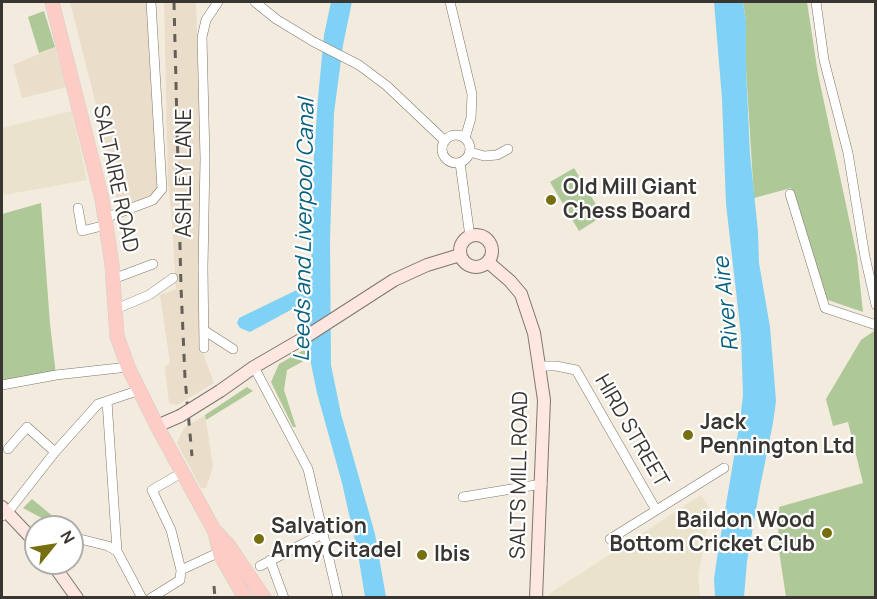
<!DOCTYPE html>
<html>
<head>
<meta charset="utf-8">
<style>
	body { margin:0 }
	#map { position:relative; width:877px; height:599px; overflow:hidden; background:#f3ebde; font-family:Manrope,sans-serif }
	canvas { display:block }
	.frame { position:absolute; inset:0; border:3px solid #393631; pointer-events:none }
	.north { position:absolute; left:24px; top:515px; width:60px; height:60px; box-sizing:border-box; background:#fff; border:2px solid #b0afad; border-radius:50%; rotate:60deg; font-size:16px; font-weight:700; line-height:24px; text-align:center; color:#393631 }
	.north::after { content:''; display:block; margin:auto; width:21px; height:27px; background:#756f0f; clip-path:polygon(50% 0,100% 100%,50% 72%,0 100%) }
</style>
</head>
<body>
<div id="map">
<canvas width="877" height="599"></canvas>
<div class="frame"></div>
<div class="north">N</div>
</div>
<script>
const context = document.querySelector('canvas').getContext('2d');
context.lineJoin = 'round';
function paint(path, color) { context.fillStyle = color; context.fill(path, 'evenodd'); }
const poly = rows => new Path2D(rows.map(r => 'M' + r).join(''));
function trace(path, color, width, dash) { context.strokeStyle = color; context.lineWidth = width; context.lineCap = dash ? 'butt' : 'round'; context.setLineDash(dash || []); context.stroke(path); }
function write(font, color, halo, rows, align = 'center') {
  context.font = font + ' Manrope,sans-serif'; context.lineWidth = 4.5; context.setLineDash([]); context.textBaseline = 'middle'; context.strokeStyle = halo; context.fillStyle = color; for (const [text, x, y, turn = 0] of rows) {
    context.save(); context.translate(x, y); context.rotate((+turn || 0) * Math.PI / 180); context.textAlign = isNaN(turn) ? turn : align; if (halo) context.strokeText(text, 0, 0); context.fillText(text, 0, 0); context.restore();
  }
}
paint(poly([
	[72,111,87,180,4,195,2,187,2,128],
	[701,495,711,511,698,575,700,597,550,597,549,594]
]), '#ebe2cc');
paint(poly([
	[70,2,148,2,160,184,154,196,118,208,100,120],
	[164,2,196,2,201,164,200,336,205,359,214,383,177,405,169,403,165,367,170,363,160,295,176,289,172,223,168,183],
	[55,47,66,87,22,98,13,65],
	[205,415,213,466,206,488,201,488,177,443,184,428]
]), '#eaddca');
paint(poly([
	[743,2,807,2,818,74,857,256,863,312,828,300,820,292,791,188,754,198,746,69,746,21],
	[44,11,55,47,39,53,28,17],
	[574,168,603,216,579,231,550,182],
	[41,203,50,324,56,375,2,383,2,214],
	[874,331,875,597,786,597,778,544,779,507,863,483,848,422,833,426,826,399,861,340],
	[311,346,311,357,287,370,284,390,296,427,293,427,271,382,279,364],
	[247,387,253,391,206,420,205,415],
	[32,499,55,518,51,523,23,508]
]), '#aec898');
paint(poly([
	[331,2,352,2,343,45,334,113,330,240,331,365,341,414,375,534,386,597,365,597,358,554,342,483,317,393,309,354,308,312,302,307,298,306,250,332,240,328,237,323,239,318,307,285,311,279,313,170,318,98,324,35],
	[714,2,743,2,746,21,746,69,750,154,758,232,759,263,770,327,776,401,773,423,760,487,747,561,744,597,715,597,714,579,717,558,740,421,743,395,741,335,726,204,722,99]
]), '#80d1f6');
const street = poly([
	[255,2,276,19,314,42,359,65,387,86,445,141],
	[450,2,472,94,471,118,465,138],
	[816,2,824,60,848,153,865,257,876,305],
	'442 149a14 14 0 1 1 28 0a14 14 0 1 1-28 0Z',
	[470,152,484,156,497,155,508,149],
	[460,163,470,237],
	[790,194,825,308,876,325],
	[78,208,82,231,106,225],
	[105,218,153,200,162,189,151,2],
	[113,279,153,264],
	[116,309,149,295,173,278],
	[205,331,233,349],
	[204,348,203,268,205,159,202,37,206,20,218,2],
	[539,366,556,366,576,370,656,510],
	[254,367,308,469,338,598],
	[2,385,56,375,128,367],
	[107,401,117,551,142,598],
	[8,449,27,427,55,452],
	[463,497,542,484],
	[2,516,8,512,55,452,98,404,140,390],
	[72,537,108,546,117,551],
	[610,539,724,468],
	[270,560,284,598],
	[260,566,322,534],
	[181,570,222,551],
	[151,598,180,580,181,570,171,530,152,490,183,472]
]);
const secondary = poly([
	'460 251a16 16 0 1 1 32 0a16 16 0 1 1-32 0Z',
	[488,262,510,281,521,294,534,333,539,366,544,400,536,598],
	[220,391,254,367,304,338,394,280,427,265,460,255],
	[157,426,180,416],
	[2,507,36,543],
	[52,563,77,598]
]);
const primary = poly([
	[52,2,102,199,112,265,117,336,128,367,157,426,214,530,229,546,264,598],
	[215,532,220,554,245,598]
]);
trace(street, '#7e776b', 10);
trace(secondary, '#7e776b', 14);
trace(primary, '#cfcfce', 15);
trace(street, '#fff', 9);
trace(secondary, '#fee6e1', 12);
trace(primary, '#fdccc4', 14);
trace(poly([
	[174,2,181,287,185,378,192,456],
	[214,586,215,598]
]), '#646059', 3, [8, 8]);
const secondaryBridge = poly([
	[180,416,220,391]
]);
trace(secondaryBridge, '#7e776b', 14, []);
trace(secondaryBridge, '#fee6e1', 12);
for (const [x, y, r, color] of [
	[551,200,6,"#756f0f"],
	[688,435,6,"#756f0f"],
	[827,533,6,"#756f0f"],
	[259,539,6,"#756f0f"],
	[422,555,6,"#756f0f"]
]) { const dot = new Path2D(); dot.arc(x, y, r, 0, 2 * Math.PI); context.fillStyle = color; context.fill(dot); trace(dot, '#fff', 2); }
write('21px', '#393631', '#fff', [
	["ASHLEY LANE",185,173,-90],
	["SALTAIRE ROAD",115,179,78],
	["HIRD STREET",631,431,60],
	["SALTS MILL ROAD",520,475,-89]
]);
write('bold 21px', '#393631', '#fff', [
	["Old Mill Giant",563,188],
	["Chess Board",563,212],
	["Jack",700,423],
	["Pennington Ltd",700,447],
	["Baildon Wood",815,521,"right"],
	["Bottom Cricket Club",815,545,"right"],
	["Salvation",271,527],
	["Army Citadel",271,551],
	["Ibis",434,555]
], 'left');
write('italic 22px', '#05607f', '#fff', [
	["Leeds and Liverpool Canal",305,230,-89],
	["River Aire",727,304,-96]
]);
</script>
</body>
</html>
